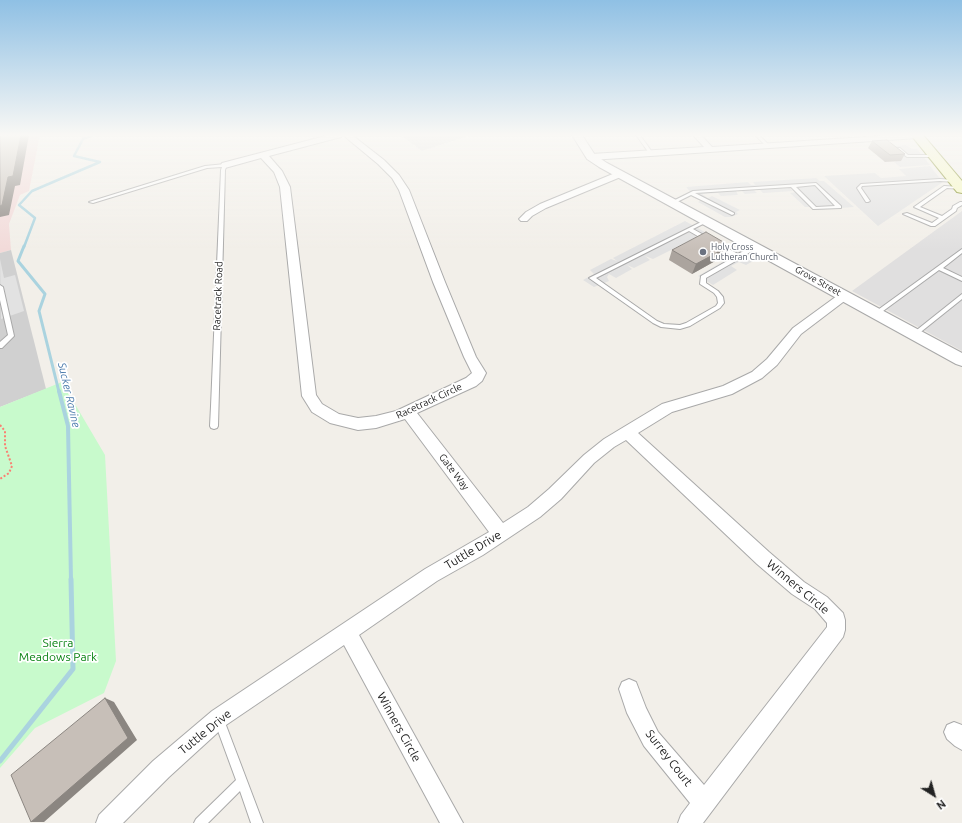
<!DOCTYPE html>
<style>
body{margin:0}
#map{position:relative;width:962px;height:823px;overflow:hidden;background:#f2efe9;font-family:Ubuntu,sans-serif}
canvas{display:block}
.north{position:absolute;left:914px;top:775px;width:40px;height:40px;-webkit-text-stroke:3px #fff;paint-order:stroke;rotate:143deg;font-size:11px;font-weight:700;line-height:16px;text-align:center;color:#222}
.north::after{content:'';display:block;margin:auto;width:14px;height:18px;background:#222;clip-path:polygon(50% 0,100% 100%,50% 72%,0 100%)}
</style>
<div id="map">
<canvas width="962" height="823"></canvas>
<div class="north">N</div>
</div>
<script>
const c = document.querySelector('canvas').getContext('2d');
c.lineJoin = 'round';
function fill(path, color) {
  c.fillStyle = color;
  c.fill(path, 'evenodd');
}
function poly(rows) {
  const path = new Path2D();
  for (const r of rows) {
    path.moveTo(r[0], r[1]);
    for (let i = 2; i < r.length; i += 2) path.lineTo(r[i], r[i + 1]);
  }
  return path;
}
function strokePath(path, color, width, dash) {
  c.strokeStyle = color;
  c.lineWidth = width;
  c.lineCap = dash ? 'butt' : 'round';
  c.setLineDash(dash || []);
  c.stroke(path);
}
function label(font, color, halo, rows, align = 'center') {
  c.font = font + ' Ubuntu,sans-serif';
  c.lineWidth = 3.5;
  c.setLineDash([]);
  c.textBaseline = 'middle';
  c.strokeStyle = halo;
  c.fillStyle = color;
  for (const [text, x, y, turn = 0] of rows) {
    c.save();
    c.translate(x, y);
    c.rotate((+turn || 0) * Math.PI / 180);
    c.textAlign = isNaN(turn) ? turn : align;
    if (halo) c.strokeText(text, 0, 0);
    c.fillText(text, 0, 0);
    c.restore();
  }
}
fill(poly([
 [400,135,471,135,422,151],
 [962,211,962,351,852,291]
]), '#e0dfdf');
fill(poly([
 [0,135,40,135,29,191,20,195,9,224,11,250,0,253]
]), '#f2dad9');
fill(poly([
 [11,250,46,389,0,407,0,253]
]), '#d0d0d0');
fill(poly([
 [62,382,105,455,116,661,104,693,35,728,0,768,0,407]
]), '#c8facc');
fill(poly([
 [906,145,912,149,917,149,930,165,900,167,894,162,902,159,883,146],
 [930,166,943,182,878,226,824,176,875,173,881,178,906,176,899,169],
 [816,178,820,181,824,181,854,207,813,210,810,207,805,207,790,193,796,192,792,187,790,188,793,191,763,193,760,190,754,190,757,193,745,194,742,191,736,191,738,195,721,196,718,193,702,194,708,198,712,196,740,210,736,212,738,214,731,217,725,217,698,202,701,200,695,197,686,187,748,182,751,185,755,185,753,182],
 [685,221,755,260,746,265,739,262,731,266,737,270,713,285,698,276,724,261,717,256,724,253,732,256,693,233,697,237,653,259,645,256,650,260,634,268,627,265,632,269,616,278,609,274,607,277,609,281,594,287,583,280,594,274,590,270,611,259,617,261,613,258],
 [0,259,4,278,15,275,24,311,1,319]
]), '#e2e2e2');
strokePath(poly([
 [24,247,35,218,19,205,32,191,100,162,74,156,83,139,93,135]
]), '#aad3df', 2.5);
strokePath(poly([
 [24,246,18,261,45,294,39,311,59,392]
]), '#aad3df', 3);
strokePath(poly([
 [59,391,68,426,71,580]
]), '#aad3df', 4);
strokePath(poly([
 [0,761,73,669,71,579]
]), '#aad3df', 5);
const service = poly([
 [636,135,640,135,652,152,651,153,649,153,636,135],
 [755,135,759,135,768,144,768,146,766,146,755,135],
 [898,148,900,148,908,155,935,155,937,156,935,157,907,157,898,150,898,148],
 [225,164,227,165,225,170,218,426,217,428,214,429,211,428,210,426,211,406,221,170,222,167,207,168,93,203,89,202,205,166,225,164],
 [940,179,955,180,957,181,955,182,940,181,862,186,861,188,870,201,868,202,866,202,857,188,861,184,940,179],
 [816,183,841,206,841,208,813,209,791,187,695,193,734,213,734,214,732,215,691,195,675,203,671,202,693,191,816,183],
 [815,185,835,206,816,207,796,187,815,185],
 [944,186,961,187,962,189,947,188,920,207,942,216,952,209,953,206,960,202,962,202,962,205,957,208,956,211,935,226,931,226,903,214,907,213,932,223,939,218,914,207,944,186],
 [707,219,709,219,709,221,693,229,738,254,753,246,755,245,758,247,741,258,706,278,706,283,718,291,723,297,724,303,720,308,690,326,680,329,661,327,653,323,589,278,707,219],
 [689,231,734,257,701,276,700,284,714,293,717,297,718,303,716,306,686,323,680,325,664,324,657,321,596,278,689,231],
 [962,249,962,253,943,268,962,277,962,281,939,270,879,314,875,314,875,312,962,249],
 [0,285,3,287,14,336,2,348,0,348,0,342,8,335,0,300,0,285],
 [962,294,962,299,917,335,913,335,912,334,913,333,962,294],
 [219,715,223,716,224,720,263,823,251,823,240,791,208,823,194,823,196,819,236,780,214,720,215,716,219,715]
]);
const minor = poly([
 [329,135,342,135,341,137,269,156,282,171,290,187,316,395,322,404,339,414,358,418,376,416,396,411,466,378,472,373,464,357,433,282,399,190,392,178,378,164,343,135,352,135,384,160,399,175,409,190,445,282,476,357,486,373,482,381,476,386,417,413,503,523,528,507,549,489,584,455,604,439,662,404,723,386,752,372,767,359,793,328,841,293,849,293,851,296,801,334,777,365,762,378,732,394,672,412,638,433,769,552,804,582,827,597,843,613,845,620,845,630,843,637,703,823,678,823,681,815,690,803,644,746,627,713,619,689,622,682,629,679,636,682,646,708,658,732,704,785,827,627,827,623,815,609,792,594,757,564,626,440,614,447,594,463,561,499,540,517,483,555,437,581,359,635,463,823,440,823,344,645,226,725,169,777,123,823,96,823,99,815,153,761,212,711,425,569,489,532,405,419,376,428,358,430,330,423,312,412,302,396,280,187,274,172,261,158,225,168,221,165,222,163,329,135],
 [693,135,701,135,712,147,896,135,922,136,918,138,591,160,587,157,591,154,704,147,693,135],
 [620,171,624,174,623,176,546,208,532,216,527,221,521,221,519,219,526,212,540,204,620,171],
 [954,722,962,725,962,750,955,746,947,739,944,732,947,725,954,722]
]);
const tertiary = poly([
 [572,135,582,135,595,155,607,163,962,353,962,366,956,364,599,167,587,159,572,135]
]);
const secondary = poly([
 [911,135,923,135,962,181,962,193,957,192,911,135]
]);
strokePath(service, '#a9a9a9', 2);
strokePath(minor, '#a9a9a9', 2);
strokePath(tertiary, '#a9a9a9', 2);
strokePath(secondary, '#707d05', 2);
strokePath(poly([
 [0,425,5,431,5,446,12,466,9,473,0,479]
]), '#fa8072', 2, [2, 2]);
fill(service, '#fff');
fill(minor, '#fff');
fill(tertiary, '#fff');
fill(secondary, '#f7fabf');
fill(poly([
 [872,141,905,154,901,161,885,162,868,148],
 [725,243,717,260,692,274,669,260,672,250]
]), '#aba49e');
fill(poly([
 [21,135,29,135,20,185,15,186,9,215,0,217,0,206,8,177],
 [725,243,717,260,692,274,696,264,717,247],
 [105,698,114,702,137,740,44,822,31,822]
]), '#8b8681');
const building = poly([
 [0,135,21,135,13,176,8,177,2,205,0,206,0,135],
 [887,140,905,154,890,155,872,141,887,140],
 [706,232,725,243,717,247,722,250,696,264,672,250,706,232],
 [105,698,128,738,31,822,11,775,105,698]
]);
fill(building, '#c7bfb8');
strokePath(building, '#8b8681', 1);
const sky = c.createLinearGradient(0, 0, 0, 250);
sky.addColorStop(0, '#8fc0e4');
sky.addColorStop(0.54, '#f9f8f5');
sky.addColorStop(1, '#f9f8f500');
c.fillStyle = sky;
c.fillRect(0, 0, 962, 250);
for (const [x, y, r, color] of [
 [703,252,4,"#6b7280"]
]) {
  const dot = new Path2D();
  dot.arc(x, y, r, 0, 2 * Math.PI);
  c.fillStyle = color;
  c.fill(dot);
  strokePath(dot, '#fff', 1.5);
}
label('9px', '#5b616d', '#fff', [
 ["Holy Cross",711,247],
 ["Lutheran Church",711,257]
], 'left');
label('9px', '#222', '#fff', [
 ["Grove Street",818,281,29]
]);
label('10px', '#222', '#fff', [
 ["Racetrack Road",218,296,-88],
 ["Racetrack Circle",429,401,-25],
 ["Gate Way",454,472,53]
]);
label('italic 11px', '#4a7aab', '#fff', [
 ["Sucker Ravine",69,395,77]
]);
label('12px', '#222', '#fff', [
 ["Tuttle Drive",473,550,-31],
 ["Winners Circle",798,587,40],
 ["Winners Circle",399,727,61],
 ["Tuttle Drive",205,732,-39],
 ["Surrey Court",669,758,52]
]);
label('12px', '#0c8416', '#fff', [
 ["Sierra",58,643],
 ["Meadows Park",58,657]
]);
</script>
